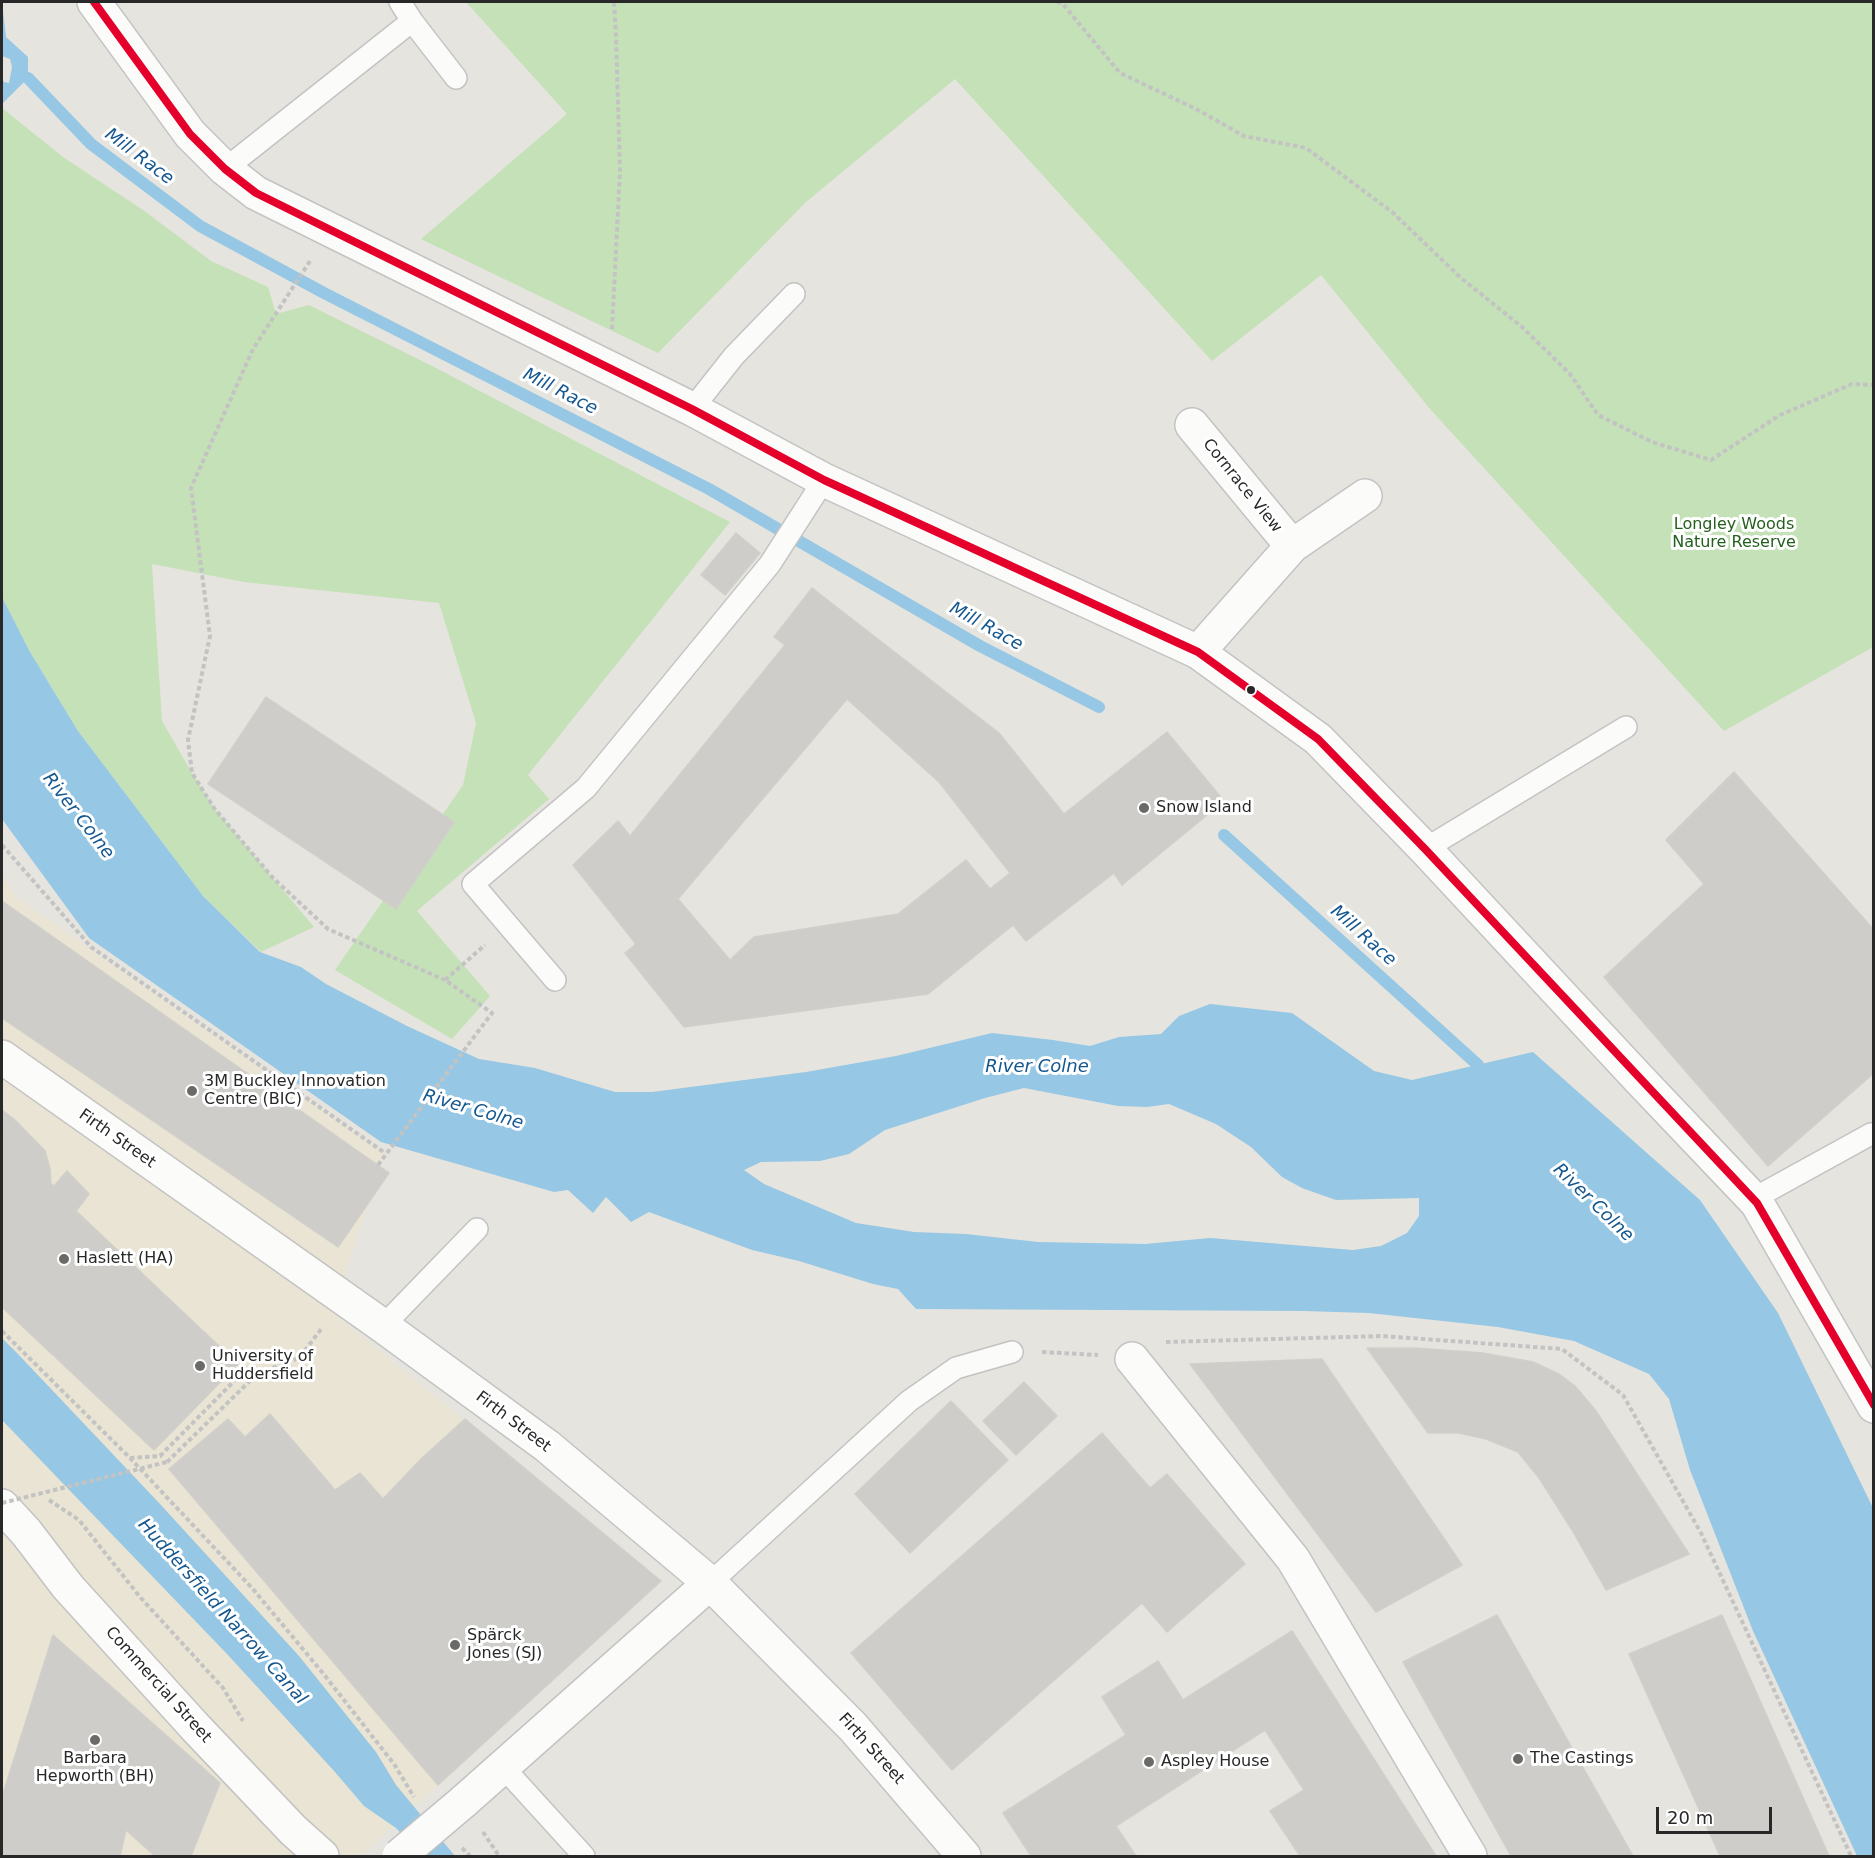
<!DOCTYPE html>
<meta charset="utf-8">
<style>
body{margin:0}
#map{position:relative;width:1875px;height:1858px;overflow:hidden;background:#e6e4de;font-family:"DejaVu Sans",sans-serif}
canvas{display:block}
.frame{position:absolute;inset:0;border:3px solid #282828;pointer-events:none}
.scale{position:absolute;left:1656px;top:1807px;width:116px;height:27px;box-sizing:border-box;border:3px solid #282828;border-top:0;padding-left:8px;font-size:18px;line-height:21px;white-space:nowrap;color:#282828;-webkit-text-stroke:4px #fff;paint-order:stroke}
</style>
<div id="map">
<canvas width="1875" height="1858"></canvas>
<div class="frame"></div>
<div class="scale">20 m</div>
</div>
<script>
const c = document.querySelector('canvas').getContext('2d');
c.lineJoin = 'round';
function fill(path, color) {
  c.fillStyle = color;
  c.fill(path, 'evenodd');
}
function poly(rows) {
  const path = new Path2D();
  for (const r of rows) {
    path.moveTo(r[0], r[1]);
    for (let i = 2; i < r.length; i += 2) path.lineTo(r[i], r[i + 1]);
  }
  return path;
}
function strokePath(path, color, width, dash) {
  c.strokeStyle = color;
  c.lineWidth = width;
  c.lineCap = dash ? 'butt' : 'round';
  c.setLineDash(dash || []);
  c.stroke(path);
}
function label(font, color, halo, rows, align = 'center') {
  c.font = font + ' "DejaVu Sans",sans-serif';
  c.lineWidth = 6;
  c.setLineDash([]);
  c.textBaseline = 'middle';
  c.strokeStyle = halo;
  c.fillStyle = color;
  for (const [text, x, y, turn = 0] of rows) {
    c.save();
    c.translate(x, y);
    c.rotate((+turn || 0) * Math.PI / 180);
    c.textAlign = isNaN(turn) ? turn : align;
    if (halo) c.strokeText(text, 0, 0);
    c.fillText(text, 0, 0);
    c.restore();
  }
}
fill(poly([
 [2,875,17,898,385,1153,333,1313,661,1581,361,1856,2,1856]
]), '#e9e4d3');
fill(poly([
 [466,2,1873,2,1873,647,1724,731,1430,409,1321,275,1212,361,955,79,806,202,658,353,421,239,567,114],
 [2,108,63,157,143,210,211,261,268,287,276,314,309,305,436,368,730,522,528,775,549,799,417,911,490,996,452,1039,335,970,463,785,476,723,439,603,244,582,152,564,162,721,192,773,214,808,314,927,261,952,203,896,78,731,30,652,2,597]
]), '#c4e1b8');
fill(poly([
 [2,2,6,37,28,57,28,78,2,104,2,79,4,82,9,83,12,67,10,59,2,56],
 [2,597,30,652,78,731,203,896,260,952,301,967,326,984,407,1026,479,1059,535,1068,615,1092,652,1092,806,1072,896,1056,992,1033,1053,1040,1090,1046,1119,1037,1161,1034,1179,1016,1210,1004,1292,1013,1374,1071,1412,1080,1533,1052,1700,1200,1778,1313,1873,1508,1873,1856,1857,1856,1753,1631,1690,1470,1669,1399,1649,1374,1574,1341,1498,1327,1369,1313,1303,1311,916,1309,898,1289,873,1284,799,1261,752,1250,649,1212,631,1222,606,1197,593,1213,568,1190,554,1192,381,1142,89,938,2,819],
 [1024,1088,1118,1106,1147,1107,1169,1104,1216,1124,1251,1147,1282,1177,1302,1188,1336,1200,1419,1198,1419,1216,1407,1233,1381,1246,1353,1250,1210,1238,1145,1244,1038,1242,966,1234,914,1232,856,1223,764,1184,744,1170,761,1162,820,1161,849,1154,885,1130,985,1098],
 [2,1338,17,1353,160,1504,299,1656,376,1752,396,1785,455,1856,422,1856,396,1828,364,1806,335,1772,228,1655,2,1420]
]), '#96c7e4');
strokePath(poly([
 [28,78,91,144,200,226,324,293,709,489,980,646,1099,707],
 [1224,835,1478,1065]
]), '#96c7e4', 12);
const building = poly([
 [736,533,760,553,725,595,701,575,736,533],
 [812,588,999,733,1064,814,1167,732,1224,801,1122,885,1114,873,1026,941,1013,925,928,994,684,1027,625,953,636,944,573,865,618,821,630,836,785,645,774,637,812,588],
 [847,699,939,782,1010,873,990,889,966,860,898,914,754,937,730,960,678,899,847,699],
 [266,697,454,822,396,909,208,784,266,697],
 [1734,772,1874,930,1874,1073,1768,1166,1604,977,1704,884,1666,840,1734,772],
 [2,901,389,1173,338,1247,2,1018,2,901],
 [2,1110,15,1120,2,1135,2,1110],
 [15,1120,45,1151,50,1169,51,1184,54,1186,67,1171,89,1194,76,1211,238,1364,154,1450,2,1307,2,1135,15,1120],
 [1367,1348,1415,1348,1483,1353,1533,1362,1559,1374,1575,1386,1596,1411,1689,1554,1606,1590,1572,1530,1539,1478,1518,1452,1486,1439,1459,1433,1428,1433,1367,1348],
 [1322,1359,1462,1565,1376,1612,1190,1364,1322,1359],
 [1024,1382,1057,1416,1016,1455,983,1421,1024,1382],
 [951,1401,1008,1460,910,1553,855,1494,951,1401],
 [270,1414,335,1490,360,1473,383,1499,422,1458,465,1419,661,1581,438,1785,169,1469,228,1419,245,1437,270,1414],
 [1102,1433,1150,1488,1167,1474,1245,1564,1167,1632,1142,1603,952,1770,851,1653,1102,1433],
 [1497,1615,1633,1856,1511,1856,1403,1662,1497,1615],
 [1722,1615,1829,1856,1720,1856,1629,1654,1722,1615],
 [1292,1631,1436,1856,1350,1856,1349,1855,1346,1856,1300,1856,1270,1811,1304,1790,1265,1730,1116,1826,1136,1856,1031,1856,1003,1813,1126,1735,1102,1697,1158,1661,1183,1700,1292,1631],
 [53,1635,220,1783,191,1856,155,1856,126,1830,120,1856,2,1856,2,1797,53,1635]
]);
fill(building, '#cfcdc9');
strokePath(building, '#d1cfca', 1.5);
const lane = poly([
 [400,2,412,21,456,78],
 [225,169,412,21],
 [692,409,734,356,794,294],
 [1425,849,1626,727],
 [555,980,473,884,586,788,770,564,824,480],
 [1753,1199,1871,1134,1874,1134],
 [383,1326,477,1229],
 [710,1583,909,1401,956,1368,1012,1352],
 [503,1767,584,1856]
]);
const street = poly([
 [1192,425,1292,546],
 [1198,652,1292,546,1365,496],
 [1132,1359,1293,1559,1470,1856],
 [2,1506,26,1532,68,1587,196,1728,293,1830,322,1856],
 [463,1802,710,1583]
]);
const secondary = poly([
 [94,2,190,134,225,169,256,193,692,409,824,480,1198,652,1318,739,1425,849,1640,1080,1757,1203,1874,1406],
 [2,1057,383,1326,547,1446,710,1583,853,1727,964,1856]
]);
strokePath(lane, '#c4c3c3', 24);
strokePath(street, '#c4c3c3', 36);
strokePath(secondary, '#c4c3c3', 36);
strokePath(poly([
 [1057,2,1062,3,1120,73,1196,109,1244,136,1306,148,1392,212,1461,278,1522,327,1570,374,1598,415,1652,442,1711,460,1780,415,1852,384,1874,385],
 [310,261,253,349,191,488,210,636,188,740,192,773,214,808,273,878,328,929,445,980],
 [612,329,620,171,616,36,614,2],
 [2,845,91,947,385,1153],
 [378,1165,492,1013,445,980,485,945],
 [2,1331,130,1458,252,1588,322,1672,394,1764,414,1797],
 [1166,1342,1382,1336,1562,1349,1623,1395,1701,1533,1851,1856],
 [1042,1352,1098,1355],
 [130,1458,160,1456,249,1366,257,1374],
 [167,1462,257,1374,299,1358,322,1328],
 [49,1500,79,1520,140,1597,223,1688,243,1721],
 [483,1832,499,1856],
 [462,1848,470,1856]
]), '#c4c3c3', 4, [4.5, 3]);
strokePath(lane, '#fbfbfa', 21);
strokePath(street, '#fbfbfa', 33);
strokePath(secondary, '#fbfbfa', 33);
const streetBridge = poly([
 [399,1856,463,1802]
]);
strokePath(streetBridge, '#c4c3c3', 36, []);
strokePath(poly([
 [2,1503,167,1462]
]), '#c4c3c3', 4, [4.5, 3]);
strokePath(streetBridge, '#fbfbfa', 33);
strokePath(poly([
 [94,2,190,134,225,169,256,193,692,409,824,480,1198,652,1318,739,1425,849,1757,1203,1874,1405]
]), '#e4002b', 8);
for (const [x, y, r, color] of [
 [1251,690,5,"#282828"],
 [1144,808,6,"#6a6a68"],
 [192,1091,6,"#6a6a68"],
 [64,1259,6,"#6a6a68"],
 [200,1366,6,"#6a6a68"],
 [455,1645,6,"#6a6a68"],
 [95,1740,6,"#6a6a68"],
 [1518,1759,6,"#6a6a68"],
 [1149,1762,6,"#6a6a68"]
]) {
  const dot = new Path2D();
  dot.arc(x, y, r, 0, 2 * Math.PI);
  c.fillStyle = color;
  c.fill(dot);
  strokePath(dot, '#fff', 2);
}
label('16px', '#282828', '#fff', [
 ["Cornrace View",1242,486,51],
 ["Firth Street",117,1139,35],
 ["Firth Street",513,1422,37],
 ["Commercial Street",158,1685,48],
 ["Firth Street",871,1749,48]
]);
label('16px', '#24601d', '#fff', [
 ["Longley Woods",1734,525],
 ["Nature Reserve",1734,543]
]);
label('16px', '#282828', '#fff', [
 ["Snow Island",1156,808],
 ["3M Buckley Innovation",204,1082],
 ["Centre (BIC)",204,1100],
 ["Haslett (HA)",76,1259],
 ["University of",212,1357],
 ["Huddersfield",212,1375],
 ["Spärck",467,1636],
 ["Jones (SJ)",467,1654],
 ["Barbara",95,1759,"center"],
 ["Hepworth (BH)",95,1777,"center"],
 ["The Castings",1530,1759],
 ["Aspley House",1161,1762]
], 'left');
label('italic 18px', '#15578f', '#fff', [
 ["Mill Race",139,157,37],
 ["Mill Race",560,392,27],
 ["Mill Race",986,627,29],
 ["River Colne",78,816,52],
 ["Mill Race",1363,936,42],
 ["River Colne",1037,1067],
 ["River Colne",473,1110,16],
 ["River Colne",1593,1203,44],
 ["Huddersfield Narrow Canal",222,1612,48]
]);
</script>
